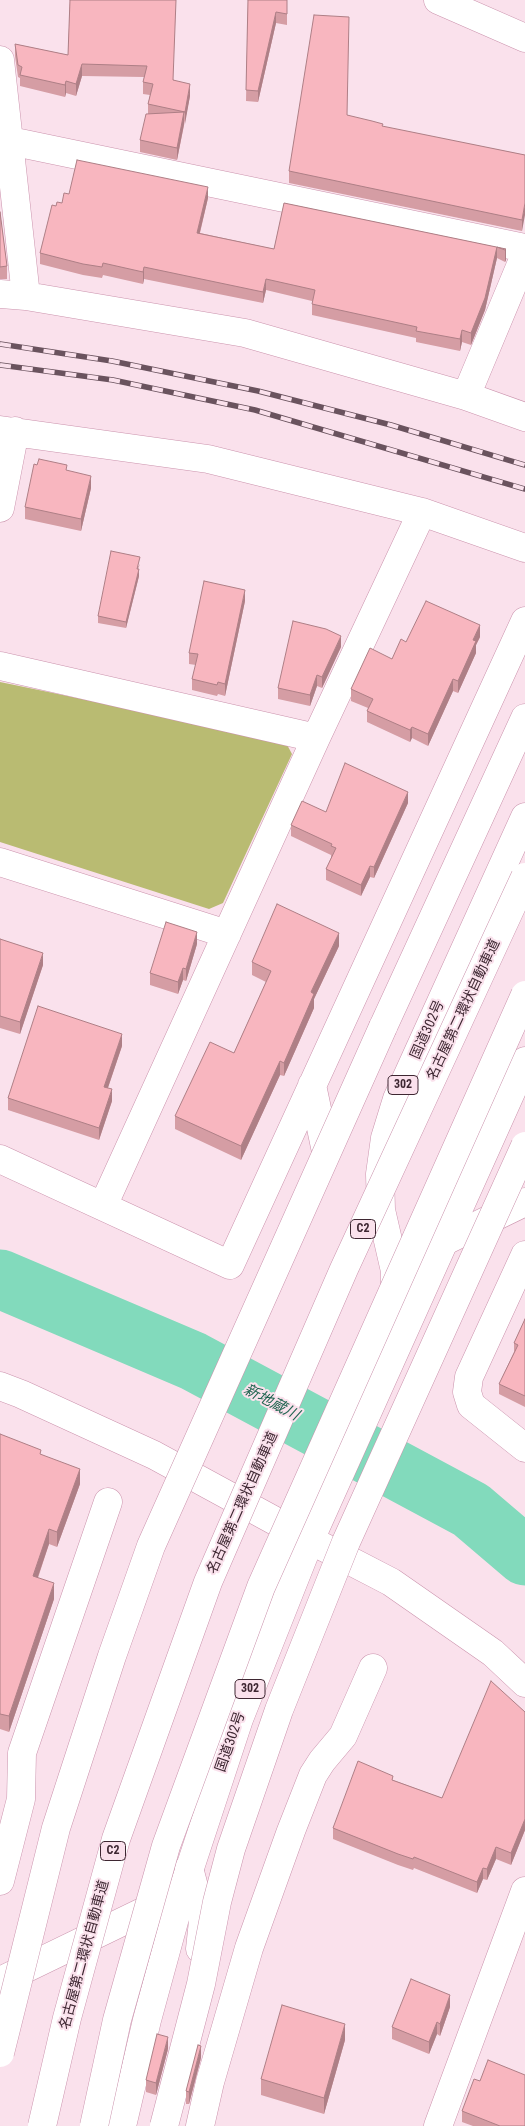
<!DOCTYPE html>
<meta charset="utf-8">
<style>
body{margin:0}
canvas{display:block;background:#fae1ec}
</style>
<canvas width="525" height="2126"></canvas>
<script>
const c = document.querySelector('canvas').getContext('2d');
c.lineJoin = 'round';
function fill(path, color) {
  c.fillStyle = color;
  c.fill(path, 'evenodd');
}
function poly(rows) {
  const path = new Path2D();
  for (const r of rows) {
    path.moveTo(r[0], r[1]);
    for (let i = 2; i < r.length; i += 2) path.lineTo(r[i], r[i + 1]);
  }
  return path;
}
function strokePath(path, color, width, dash) {
  c.strokeStyle = color;
  c.lineWidth = width;
  c.lineCap = dash ? 'butt' : 'round';
  c.setLineDash(dash || []);
  c.stroke(path);
}
function label(font, color, halo, rows, align = 'center') {
  c.font = font + ' "Roboto Condensed","Noto Sans JP",sans-serif';
  c.lineWidth = 4;
  c.setLineDash([]);
  c.textBaseline = 'middle';
  c.strokeStyle = halo;
  c.fillStyle = color;
  for (const [text, x, y, turn = 0] of rows) {
    c.save();
    c.translate(x, y);
    c.rotate((+turn || 0) * Math.PI / 180);
    c.textAlign = isNaN(turn) ? turn : align;
    if (halo) c.strokeText(text, 0, 0);
    c.fillText(text, 0, 0);
    c.restore();
  }
}
fill(poly([
 [0,682,285,741,292,754,223,903,209,909,0,842]
]), '#b9bb72');
strokePath(poly([
 [0,1279,193,1361,471,1510,525,1556]
]), '#82dabc', 59);
const minor = poly([
 [438,0,525,38],
 [0,60,26,296],
 [10,141,525,248],
 [0,294,26,296,245,333,466,396,525,417],
 [466,396,525,255],
 [0,430,208,459,422,512,525,548],
 [0,508,15,431],
 [0,666,316,738],
 [0,862,227,934],
 [312,1085,325,1147],
 [0,1159,230,1265,525,621],
 [103,1206,316,738,422,512],
 [443,1242,525,1202],
 [525,1255,469,1377,467,1392,471,1405,525,1448],
 [0,1386,21,1394,154,1455,310,1540,391,1582,493,1653,525,1683],
 [189,1868,203,1921,200,1949],
 [0,1881,21,1799,22,1753,108,1502],
 [0,1981,165,1901],
 [200,2126,210,2082,249,1948,291,1831,313,1775,322,1761,343,1736,373,1668],
 [438,2126,525,1891]
]);
const highway = poly([
 [383,1027,525,718],
 [395,1298,395,1271,381,1210,380,1174,385,1138,397,1099,525,817],
 [122,2126,147,2020,182,1892,239,1719,310,1540,525,1061]
]);
strokePath(minor, '#cb93ad', 29);
strokePath(highway, '#cb93ad', 29);
strokePath(minor, '#fff', 28);
strokePath(highway, '#fff', 28);
const rail = poly([
 [0,344,112,361,258,391,391,425,525,465],
 [0,365,113,380,255,410,525,489]
]);
strokePath(rail, '#6a535e', 5.5);
strokePath(rail, '#fae1ec', 4, [11]);
const highwayBridge = poly([
 [0,2053,56,1828,112,1656,151,1546,383,1027],
 [42,2126,67,2018,116,1839,208,1582,344,1269,525,877],
 [94,2126,117,2020,166,1846,261,1587,525,995],
 [164,2126,201,1984,217,1902,231,1849,279,1710,346,1542,525,1146]
]);
strokePath(highwayBridge, '#cb93ad', 29, []);
strokePath(highwayBridge, '#fff', 28);
fill(poly([
 [70,0,174,80,190,96,177,160,140,152,140,140,148,114,148,104,150,95,143,94,143,82,144,77,82,76,76,96,66,93,65,97,20,86,20,78,18,77,15,56,15,44,68,55],
 [248,0,287,0,287,25,276,23,258,102,246,101],
 [347,115,383,127,525,155,522,231,289,183,289,171],
 [69,194,208,198,200,233,274,249,284,203,506,249,506,260,505,262,497,258,485,310,471,345,462,342,460,351,416,342,416,338,312,315,312,301,266,290,263,303,144,279,143,284,103,275,102,278,83,275,40,264,40,253,56,206,62,203],
 [0,212,7,266,7,279,0,279],
 [67,471,91,488,81,531,25,519,25,507],
 [140,564,138,569,139,576,126,628,98,623,98,616],
 [245,601,225,696,218,694,217,696,192,690,192,679,196,665,189,664,189,653],
 [480,637,476,645,476,653,458,693,453,691,428,746,412,738,410,742,367,722,367,711,368,708,351,701,351,689,392,659,406,642],
 [341,647,322,688,317,686,310,706,278,699,278,688],
 [408,803,374,878,370,877,361,896,326,880,326,869,331,858,331,855,291,836,291,825,326,812],
 [0,939,43,965,20,1034,0,1028],
 [197,944,186,981,183,980,178,994,150,985,150,973],
 [339,946,314,999,314,1008,284,1076,280,1075,241,1160,175,1129,175,1116,234,1053,266,982,252,975,252,962],
 [122,1046,108,1088,112,1101,99,1140,8,1110,8,1098],
 [525,1319,525,1407,499,1394,499,1384,514,1352,514,1343],
 [0,1434,41,1455,80,1484,57,1547,49,1544,38,1578,54,1599,9,1732,0,1729],
 [525,1712,525,1830,511,1865,496,1859,487,1880,483,1879,477,1893,414,1868,413,1870,398,1865,333,1839,333,1828,393,1780,442,1798],
 [450,2007,440,2036,437,2034,429,2054,392,2039,392,2027],
 [345,2040,324,2114,261,2095,261,2079],
 [168,2049,156,2095,146,2092,146,2080],
 [201,2058,189,2104,186,2104,186,2091],
 [480,2081,525,2126,473,2126,462,2122,462,2111]
]), '#d59da4');
fill(poly([
 [276,12,276,23,258,102,258,91],
 [82,64,82,76,76,96,76,84],
 [66,81,66,93,65,97,65,85],
 [190,84,190,96,185,124,185,112],
 [184,112,184,124,177,160,177,148],
 [208,187,208,198,197,244,197,233],
 [525,203,525,215,522,231,522,220],
 [497,247,497,258,485,310,471,345,471,333],
 [506,249,506,260,505,262,505,250],
 [144,267,144,279,143,284,143,272],
 [266,279,266,290,263,303,263,292],
 [462,330,462,342,460,351,460,339],
 [91,476,91,488,81,531,81,519],
 [139,569,139,576,126,628,126,622],
 [245,590,245,601,225,696,225,684],
 [480,625,480,637,476,645,476,653,458,693,458,681,473,640],
 [341,636,341,647,322,688,322,677],
 [317,675,317,686,310,706,310,695],
 [453,679,453,691,428,746,428,734],
 [412,727,412,738,410,742,410,730],
 [408,792,408,803,374,878,374,867],
 [370,866,370,877,361,896,361,885],
 [197,932,197,944,186,981,186,969],
 [339,933,339,946,314,999,314,1008,284,1076,284,1063,311,992],
 [43,953,43,965,20,1034,20,1022],
 [183,968,183,980,178,994,178,982],
 [122,1034,122,1046,104,1099,104,1087],
 [280,1061,280,1075,241,1160,241,1146],
 [112,1089,112,1101,99,1140,99,1128],
 [80,1469,80,1484,57,1547,57,1532],
 [49,1529,49,1544,33,1591,33,1576],
 [54,1583,54,1599,9,1732,9,1716],
 [525,1819,525,1830,511,1865,511,1853],
 [496,1847,496,1859,487,1880,487,1869],
 [483,1868,483,1879,477,1893,477,1882],
 [450,1995,450,2007,440,2036,440,2024],
 [437,2022,437,2034,429,2054,429,2042],
 [345,2024,345,2040,324,2114,324,2098],
 [168,2037,168,2049,156,2095,156,2083],
 [201,2046,201,2058,189,2104,189,2092]
]), '#ae7f86');
const building = poly([
 [70,0,176,0,173,80,190,84,185,112,148,104,153,84,143,82,147,66,82,64,76,84,66,81,65,85,20,75,22,67,18,65,15,44,68,55,70,0],
 [248,0,287,0,287,14,276,12,258,91,246,90,248,0],
 [314,15,349,17,347,115,372,121,383,124,382,126,525,155,525,203,522,220,289,171,314,15],
 [184,112,177,148,140,140,146,114,184,112],
 [77,160,208,187,197,233,274,249,284,203,506,249,505,250,497,247,485,298,471,333,462,330,460,339,416,331,417,327,312,304,315,290,266,279,263,292,144,267,143,272,103,263,102,267,83,264,40,253,52,205,56,206,57,202,62,203,64,193,69,194,77,160],
 [0,212,7,266,0,267,0,212],
 [39,459,67,465,66,470,91,476,81,519,25,507,34,464,37,465,39,459],
 [111,551,140,557,137,569,139,569,126,622,98,616,111,551],
 [204,581,245,590,225,684,218,682,217,685,192,679,198,654,189,653,204,581],
 [426,601,480,625,473,640,476,641,458,681,453,679,428,734,412,727,410,730,367,711,373,699,351,689,370,648,392,659,401,639,406,642,426,601],
 [293,621,326,629,341,636,322,677,317,675,310,695,278,688,293,621],
 [345,763,408,792,374,867,370,866,361,885,326,869,336,848,331,846,332,844,291,825,302,801,326,812,345,763],
 [277,904,339,933,311,992,314,994,284,1063,280,1061,241,1146,175,1116,210,1042,234,1053,271,971,252,962,277,904],
 [166,922,197,932,186,969,183,968,178,982,150,973,166,922],
 [0,939,43,953,20,1022,0,1016,0,939],
 [38,1006,122,1034,104,1087,112,1089,99,1128,8,1098,38,1006],
 [525,1319,525,1396,499,1384,518,1345,514,1343,525,1319],
 [0,1434,41,1450,40,1454,80,1469,57,1532,49,1529,33,1576,54,1583,9,1716,0,1714,0,1434],
 [491,1681,525,1712,525,1819,511,1853,496,1847,487,1869,483,1868,477,1882,414,1857,413,1859,398,1854,333,1828,358,1761,393,1776,392,1780,442,1798,491,1681],
 [411,1979,450,1995,440,2024,437,2022,429,2042,392,2027,411,1979],
 [282,2005,345,2024,324,2098,261,2079,282,2005],
 [157,2034,168,2037,156,2083,146,2080,157,2034],
 [198,2045,201,2046,189,2092,186,2091,198,2045],
 [488,2060,525,2075,525,2126,500,2126,462,2111,474,2079,480,2081,488,2060]
]);
fill(building, '#f8b6bf');
strokePath(building, '#ae7f86', 1);
for (const [x, y, w] of [
 [403,1085,30],
 [363,1229,25],
 [250,1689,30],
 [113,1851,25]
]) {
  const box = new Path2D();
  box.roundRect(x - w / 2, y - 9.5, w, 19, 4);
  c.fillStyle = '#fae1ec';
  c.fill(box);
  strokePath(box, '#3e2732', 1);
}
label('bold 12px', '#3e2732', null, [
 ["302",403,1085],
 ["C2",363,1229],
 ["302",250,1689],
 ["C2",113,1851]
]);
label('14px', '#3e2732', '#fae1ec', [
 ["名古屋第二環状自動車道",464,1010,-65],
 ["国道302号",428,1030,-66],
 ["名古屋第二環状自動車道",243,1503,-66],
 ["国道302号",231,1742,-71],
 ["名古屋第二環状自動車道",85,1955,-75]
]);
label('italic 15px', '#206450', '#fae1ec', [
 ["新地蔵川",271,1403,28]
]);
</script>
